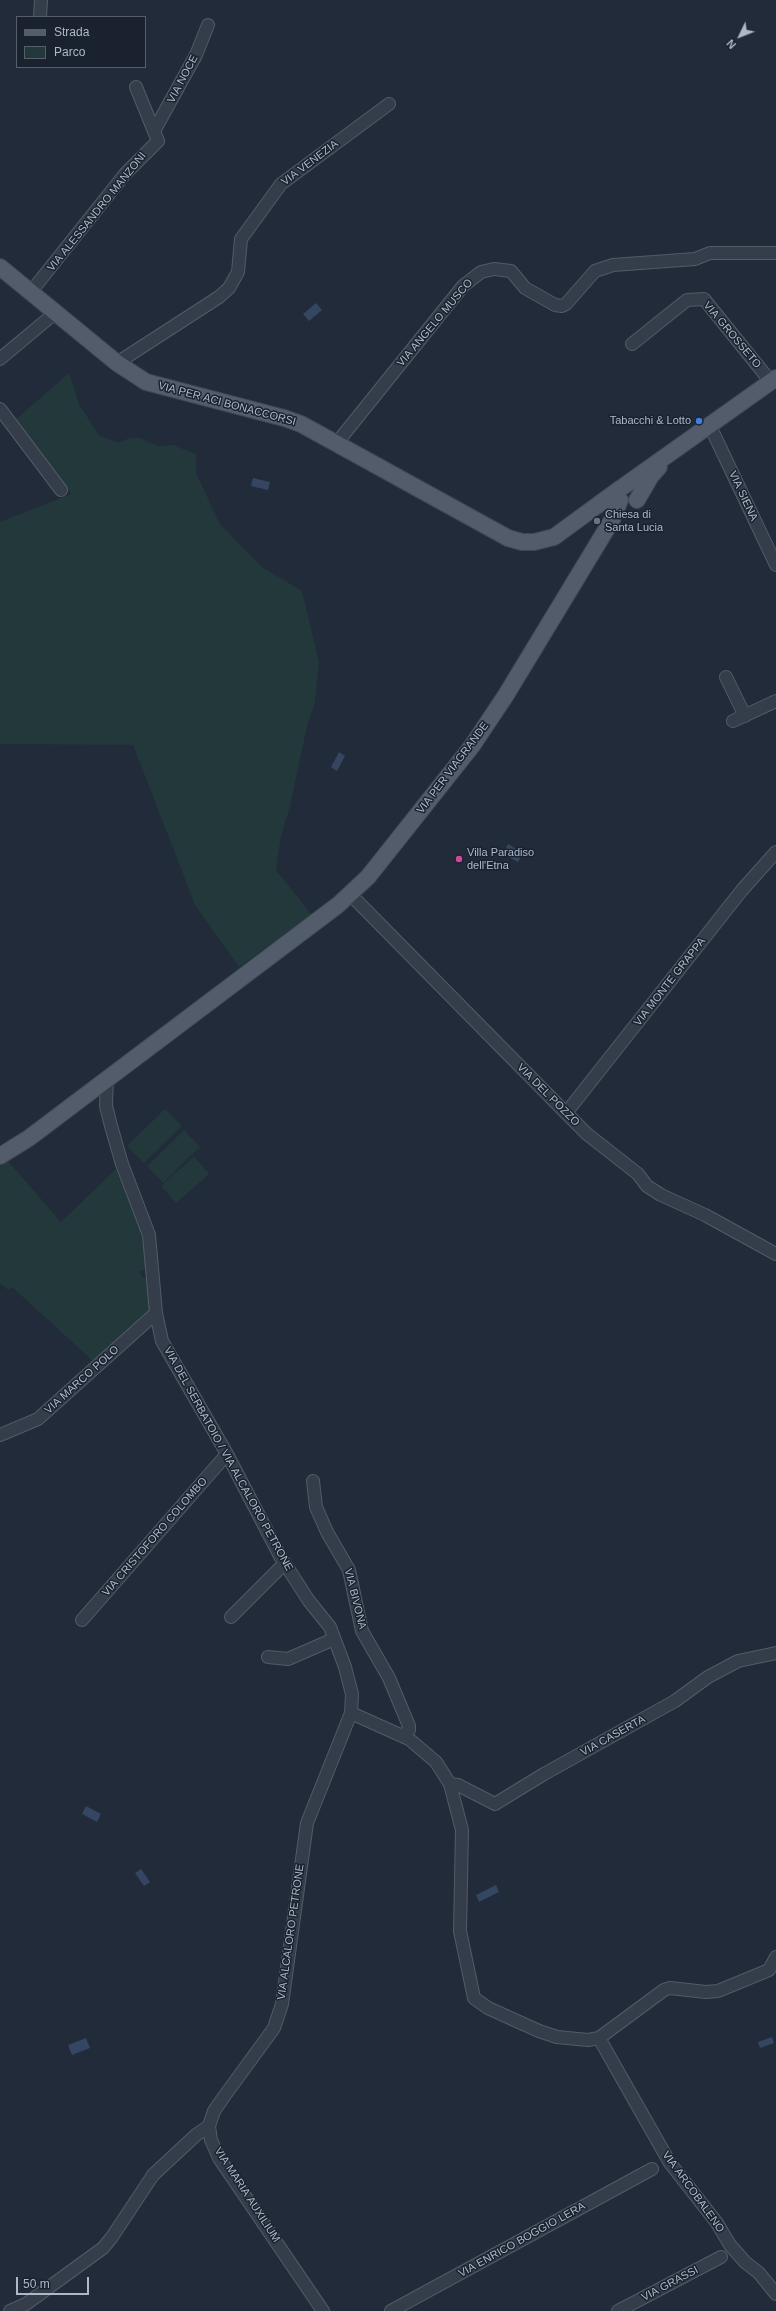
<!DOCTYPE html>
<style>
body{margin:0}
#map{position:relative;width:776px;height:2311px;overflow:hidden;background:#212b3a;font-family:Helvetica,sans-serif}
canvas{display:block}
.legend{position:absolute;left:16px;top:16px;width:130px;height:52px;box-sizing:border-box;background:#1a222f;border:1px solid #565e6c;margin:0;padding:5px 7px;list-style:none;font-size:12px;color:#afb8c7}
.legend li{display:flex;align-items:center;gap:8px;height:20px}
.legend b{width:20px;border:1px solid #565e6c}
.north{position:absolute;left:720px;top:16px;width:40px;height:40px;-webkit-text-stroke:3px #1a222f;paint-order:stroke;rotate:227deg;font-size:11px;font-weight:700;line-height:16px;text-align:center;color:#afb8c7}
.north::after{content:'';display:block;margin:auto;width:14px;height:18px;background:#afb8c7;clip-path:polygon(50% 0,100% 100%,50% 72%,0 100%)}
.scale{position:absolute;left:16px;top:2277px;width:73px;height:18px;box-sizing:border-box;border:2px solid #afb8c7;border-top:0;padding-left:5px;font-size:12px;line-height:14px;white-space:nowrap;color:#afb8c7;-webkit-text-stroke:3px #1a222f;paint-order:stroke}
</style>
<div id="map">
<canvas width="776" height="2311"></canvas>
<ul class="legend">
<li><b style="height:5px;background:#525c6b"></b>Strada</li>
<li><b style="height:11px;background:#23383b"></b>Parco</li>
</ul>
<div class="north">N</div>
<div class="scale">50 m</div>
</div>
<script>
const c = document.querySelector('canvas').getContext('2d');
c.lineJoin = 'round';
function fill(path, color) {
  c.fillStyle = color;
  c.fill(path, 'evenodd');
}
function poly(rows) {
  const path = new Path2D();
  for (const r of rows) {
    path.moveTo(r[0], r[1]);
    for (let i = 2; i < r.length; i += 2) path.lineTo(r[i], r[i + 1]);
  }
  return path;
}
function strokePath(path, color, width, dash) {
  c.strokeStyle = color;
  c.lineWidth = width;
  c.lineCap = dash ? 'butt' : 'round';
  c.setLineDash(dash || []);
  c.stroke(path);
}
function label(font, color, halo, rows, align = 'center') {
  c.font = font + ' Helvetica,sans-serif';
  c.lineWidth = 3;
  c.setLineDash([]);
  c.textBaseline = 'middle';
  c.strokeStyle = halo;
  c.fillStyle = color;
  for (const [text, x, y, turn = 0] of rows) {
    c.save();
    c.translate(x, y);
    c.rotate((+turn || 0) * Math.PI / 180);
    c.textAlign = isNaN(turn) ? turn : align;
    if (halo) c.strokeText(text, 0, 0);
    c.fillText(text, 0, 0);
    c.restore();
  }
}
fill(poly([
 [69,373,79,404,99,435,118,443,129,438,140,438,158,446,173,445,196,454,196,473,220,524,262,567,302,591,319,662,315,702,307,726,290,807,281,836,276,870,312,915,239,967,195,905,133,745,0,744,0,522,71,494,14,421],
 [165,1109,182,1126,144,1163,127,1146],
 [184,1130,200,1147,163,1183,147,1166],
 [194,1156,209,1174,176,1203,161,1186],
 [7,1160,61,1222,119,1166,146,1236,146,1269,140,1272,142,1277,147,1278,152,1310,96,1360,92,1360,12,1287,8,1290,0,1283,0,1165]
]), '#23383b');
fill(poly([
 [316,303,322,310,309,321,303,314],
 [253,478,270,482,268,490,251,486],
 [339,752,345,756,337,771,331,767],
 [508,844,523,853,518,862,503,854],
 [86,1806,101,1814,97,1822,82,1814],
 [141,1869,150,1882,144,1886,135,1873],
 [496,1885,499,1892,479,1902,476,1895],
 [772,2037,774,2043,760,2048,758,2042],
 [86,2038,90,2048,72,2055,68,2045]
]), '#344662');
const minor = poly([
 [40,17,41,0],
 [154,131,196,55,208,25],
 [30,293,125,174,158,141,136,87],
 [632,344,687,300,704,299,771,382],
 [0,359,55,313],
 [117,363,219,297,229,288,238,272,241,239,281,184,389,104],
 [0,409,61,490],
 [710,426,776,565],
 [336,444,463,286,481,272,494,269,511,271,525,288,555,305,562,306,566,304,595,271,613,265,695,259,710,253,776,253],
 [726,677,745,716],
 [733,721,776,701],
 [351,895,566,1113,587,1134,638,1174,647,1186,661,1195,705,1215,776,1254],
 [566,1113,742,890,776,852],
 [0,1435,38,1419,156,1313],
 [313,1481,316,1507,327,1532,349,1570,362,1631,389,1678,409,1726,409,1730,402,1736],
 [231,1617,285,1563],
 [82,1620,227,1454],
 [268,1657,288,1659,334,1639],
 [351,1713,409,1739,436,1762,450,1784,462,1830,460,1931,474,1998,488,2008,539,2031,557,2037,588,2040,599,2038,664,1990,670,1988,706,1992,718,1991,769,1970,776,1957],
 [450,1784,458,1785,495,1804,544,1774,675,1701,708,1677,738,1661,776,1653],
 [599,2038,670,2163,717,2223,730,2245,745,2262,759,2273,776,2294],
 [209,2126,211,2140,219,2158,323,2311],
 [10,2311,26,2304,103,2248,112,2237,153,2175,196,2135,209,2126,214,2111,223,2098,274,2028,282,2004,307,1823,351,1713,352,1694,345,1667,330,1627,309,1601,280,1556,227,1454,162,1341,156,1313,149,1235,122,1164,111,1126,106,1106,107,1078],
 [391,2311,652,2169],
 [618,2311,721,2257]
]);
const major = poly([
 [0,267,117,363,146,382,284,418,301,424,508,538,522,542,534,542,554,537,621,488],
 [624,486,776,378],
 [637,500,651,476,659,467],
 [0,1156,29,1138,338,905,368,877,472,746,506,695,612,520,620,500]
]);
strokePath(minor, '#525b68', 14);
strokePath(major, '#3e4654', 18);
strokePath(minor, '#353d4b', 12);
strokePath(major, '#525c6b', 16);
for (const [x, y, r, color] of [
 [699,421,4,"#3f7fe0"],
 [597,521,4,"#6b7280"],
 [459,859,4,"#d1479c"]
]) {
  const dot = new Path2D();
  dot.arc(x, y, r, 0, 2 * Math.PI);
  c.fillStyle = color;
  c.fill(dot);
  strokePath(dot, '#1a222f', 1.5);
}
label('11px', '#afb8c7', '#1a222f', [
 ["VIA NOCE",183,79,-62],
 ["VIA VENEZIA",310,163,-37],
 ["VIA ALESSANDRO MANZONI",97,212,-51],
 ["VIA ANGELO MUSCO",435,323,-50],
 ["VIA GROSSETO",732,335,50],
 ["VIA PER ACI BONACCORSI",227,404,15],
 ["VIA SIENA",743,496,65],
 ["VIA PER VIAGRANDE",453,768,-53],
 ["VIA MONTE GRAPPA",670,982,-52],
 ["VIA DEL POZZO",548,1095,45],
 ["VIA MARCO POLO",82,1380,-42],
 ["VIA DEL SERBATOIO / VIA ALCALORO PETRONE",228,1459,61],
 ["VIA CRISTOFORO COLOMBO",155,1537,-49],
 ["VIA BIVONA",355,1599,76],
 ["VIA CASERTA",613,1736,-29],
 ["VIA ALCALORO PETRONE",291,1932,-82],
 ["VIA ARCOBALENO",693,2192,54],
 ["VIA MARIA AUXILIUM",247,2195,57],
 ["VIA ENRICO BOGGIO LERA",522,2240,-29],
 ["VIA GRASSI",670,2284,-28]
]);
label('11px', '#afb8c7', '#1a222f', [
 ["Tabacchi & Lotto",691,421,"right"],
 ["Chiesa di",605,515],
 ["Santa Lucia",605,528],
 ["Villa Paradiso",467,853],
 ["dell'Etna",467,866]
], 'left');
</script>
